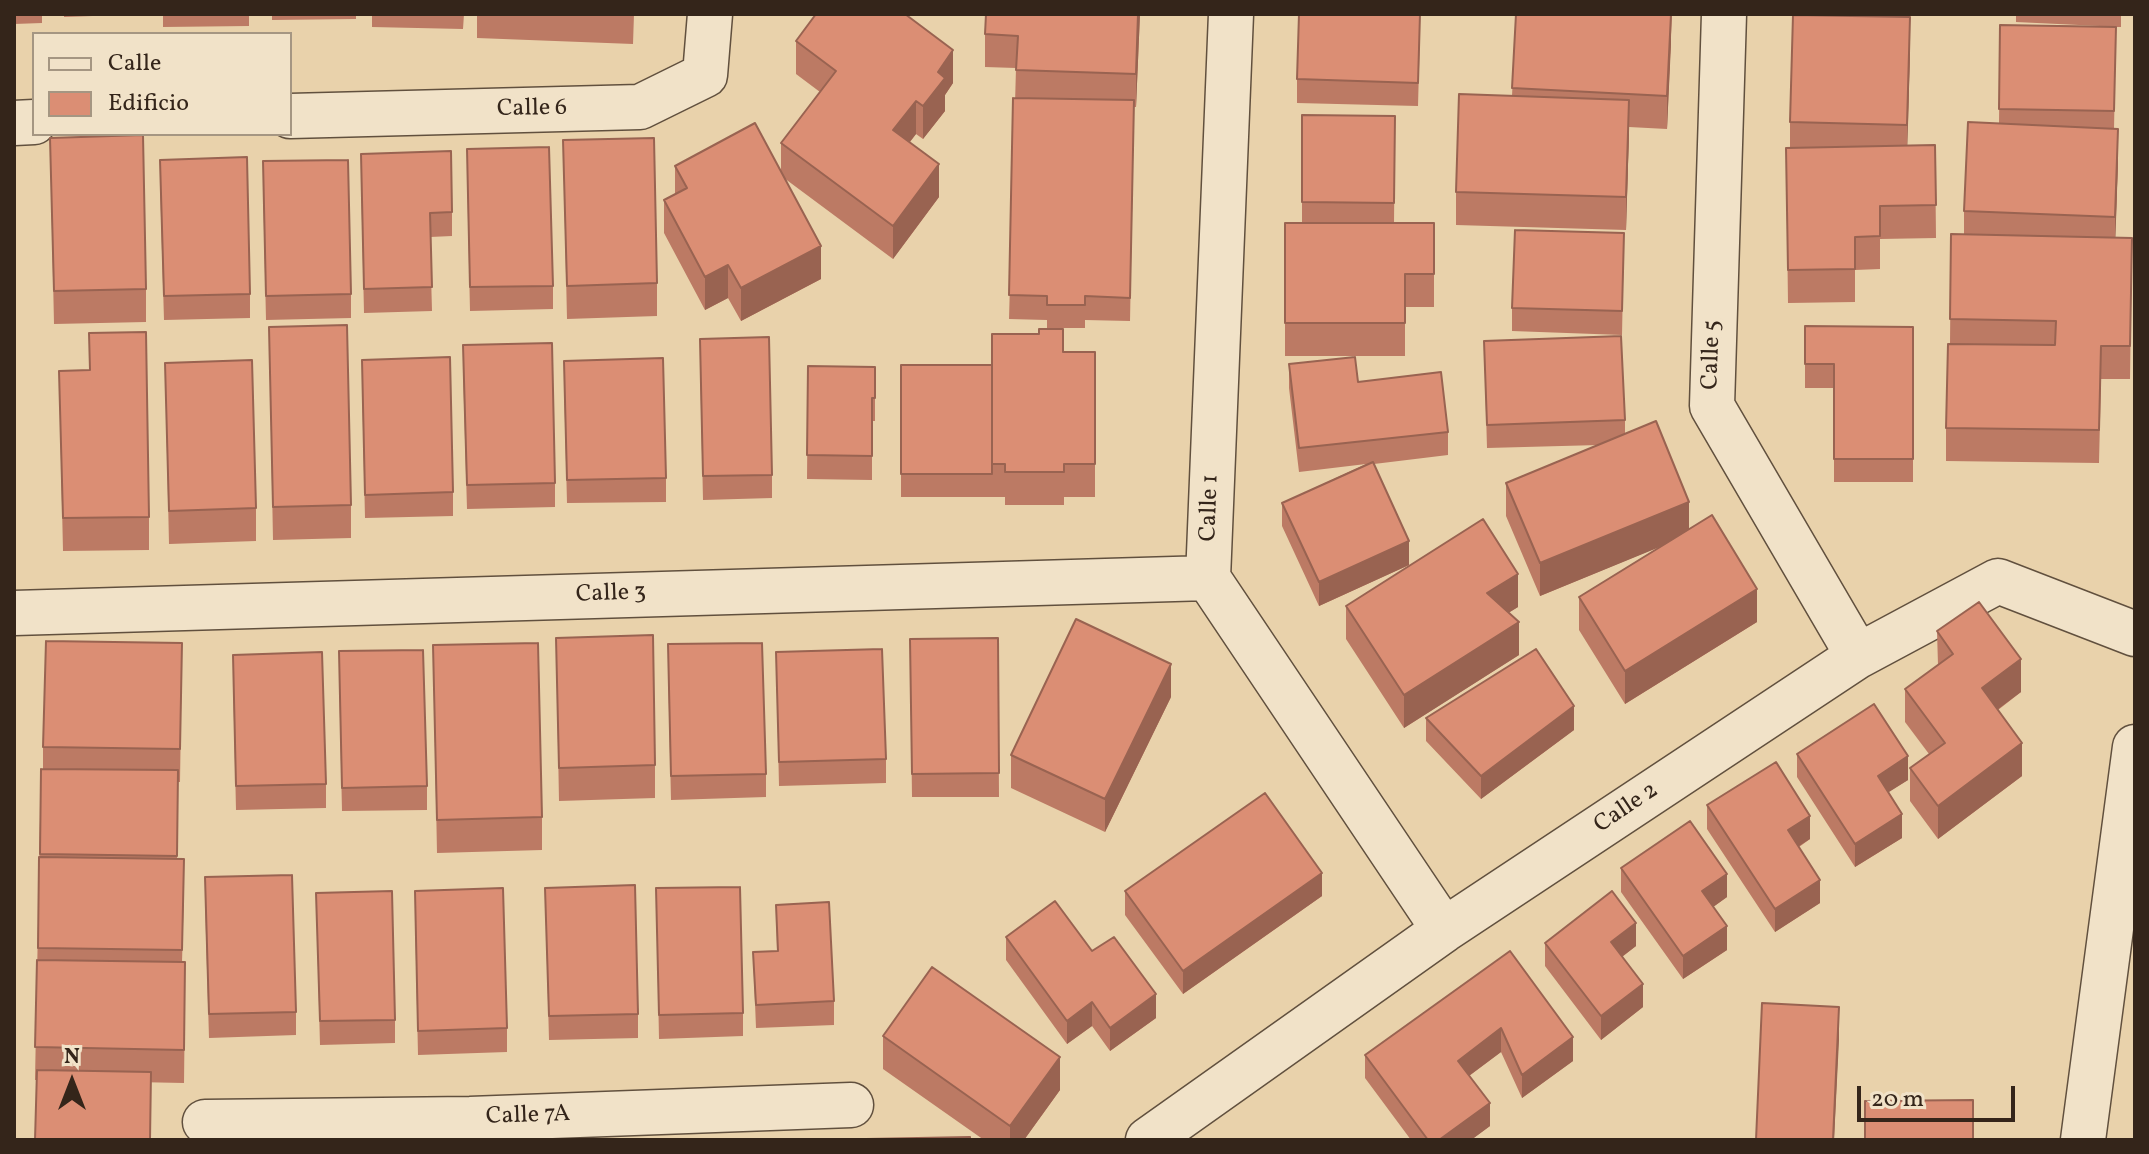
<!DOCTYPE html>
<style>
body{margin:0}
#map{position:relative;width:2149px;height:1154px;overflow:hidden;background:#e9d2ab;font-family:Vollkorn,serif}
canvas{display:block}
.frame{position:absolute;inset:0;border:16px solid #34251a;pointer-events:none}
.legend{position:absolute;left:32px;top:32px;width:260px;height:104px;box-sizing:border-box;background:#f1e2c8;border:2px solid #a59682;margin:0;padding:10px 14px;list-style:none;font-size:24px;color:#34251a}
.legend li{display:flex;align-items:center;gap:16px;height:40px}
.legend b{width:40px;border:2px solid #a59682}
.north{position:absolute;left:32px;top:1042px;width:80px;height:80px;-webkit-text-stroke:6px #f1e2c8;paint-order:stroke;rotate:0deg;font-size:22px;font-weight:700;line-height:32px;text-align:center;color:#34251a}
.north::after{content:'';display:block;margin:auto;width:28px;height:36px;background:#34251a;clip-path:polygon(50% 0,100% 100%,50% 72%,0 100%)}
.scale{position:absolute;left:1857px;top:1086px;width:158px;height:36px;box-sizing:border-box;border:4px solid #34251a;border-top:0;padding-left:10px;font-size:24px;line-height:28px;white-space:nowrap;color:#34251a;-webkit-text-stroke:6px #f1e2c8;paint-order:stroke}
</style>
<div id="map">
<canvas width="2149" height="1154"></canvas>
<div class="frame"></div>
<ul class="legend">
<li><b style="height:10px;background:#f1e2c8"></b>Calle</li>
<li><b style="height:22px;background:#db8e74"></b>Edificio</li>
</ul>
<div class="north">N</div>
<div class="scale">20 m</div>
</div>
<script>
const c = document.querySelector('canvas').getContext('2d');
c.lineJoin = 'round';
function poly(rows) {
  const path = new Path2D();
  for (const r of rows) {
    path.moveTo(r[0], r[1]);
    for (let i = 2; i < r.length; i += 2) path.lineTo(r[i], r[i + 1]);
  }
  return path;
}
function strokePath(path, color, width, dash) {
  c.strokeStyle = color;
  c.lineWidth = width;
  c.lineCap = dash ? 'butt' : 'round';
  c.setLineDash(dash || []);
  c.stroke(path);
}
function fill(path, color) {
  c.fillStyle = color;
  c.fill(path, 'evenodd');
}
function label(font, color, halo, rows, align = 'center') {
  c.font = font + ' Vollkorn,serif';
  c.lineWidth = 8;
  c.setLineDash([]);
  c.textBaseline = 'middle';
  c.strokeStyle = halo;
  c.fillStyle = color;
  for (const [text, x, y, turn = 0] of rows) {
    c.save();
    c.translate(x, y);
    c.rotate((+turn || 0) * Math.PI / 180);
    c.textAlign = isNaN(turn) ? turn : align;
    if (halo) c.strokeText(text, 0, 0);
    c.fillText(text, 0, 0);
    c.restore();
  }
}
const minor = poly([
 [1231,14,1208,578,1444,930],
 [1724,14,1712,406,1858,656],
 [290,116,640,107,705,75,710,14],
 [14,123,34,122],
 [14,613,1208,578],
 [205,1122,470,1119,851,1105],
 [1148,1140,1444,930,1858,656,1998,581,2135,634],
 [2083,1140,2135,747]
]);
strokePath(minor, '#61503e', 47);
strokePath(minor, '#f1e2c8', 44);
fill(poly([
 [14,14,42,14,42,23,14,24],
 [64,14,150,14,64,17],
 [163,14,249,14,249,26,163,27],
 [272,14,356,14,356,19,272,20],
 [372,14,464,14,463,29,372,27],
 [477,14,634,14,633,44,477,38],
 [1140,14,1136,107,1134,107,1130,321,1085,320,1085,328,1047,328,1047,320,1009,319,1016,68,985,67,985,34],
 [1516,14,1672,14,1667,129,1629,127,1626,230,1456,225,1456,192,1512,96],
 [2016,14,2121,14,2121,27,2116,27,2114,129,2118,162,2115,237,2132,238,2130,379,2101,379,2099,463,1946,461,1946,428,1950,344,1951,234,1964,234,1964,211,1999,124,2000,25,2100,26,2016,22],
 [1420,31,1418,106,1297,103,1297,79],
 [796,41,953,83,945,95,945,111,923,139,916,134,910,142,939,197,893,259,784,178,821,279,741,321,728,298,705,310,664,233,664,200,675,194,675,166,781,173,781,143,820,92,796,74],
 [1910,50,1907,145,1935,145,1936,238,1880,239,1880,269,1855,270,1855,302,1788,303,1786,148,1790,148,1790,122],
 [1302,115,1395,116,1394,223,1434,223,1434,307,1405,307,1405,356,1285,356,1285,223,1302,223],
 [50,138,146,289,146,322,54,324],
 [563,140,657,283,657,316,567,319],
 [467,173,553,286,553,309,470,311],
 [361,177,452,212,452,236,430,237,432,311,364,313],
 [160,183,250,294,250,318,164,320],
 [263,185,351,294,351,318,266,320],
 [1624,233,1622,335,1512,331,1512,308],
 [1805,326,1913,327,1913,482,1834,482,1834,388,1805,388],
 [269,327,351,505,351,538,273,540],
 [89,333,149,517,149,550,63,551,59,371,89,370],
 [1484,341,1625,420,1625,434,1689,529,1757,622,1625,704,1579,630,1579,597,1661,546,1540,596,1506,516,1506,483,1599,445,1487,448],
 [1063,352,1095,352,1095,497,1064,497,1064,505,1005,505,1005,497,901,497,901,365,992,365],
 [165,363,256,508,256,541,169,544],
 [700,363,772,475,772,498,703,500],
 [1289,364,1358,382,1448,432,1448,455,1374,464,1409,565,1319,606,1282,526,1282,503,1366,464,1299,472,1289,388],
 [808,366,875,367,875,421,872,421,872,480,807,479],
 [463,369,555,483,555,507,467,509],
 [362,384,453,492,453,516,365,518],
 [564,384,666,478,666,502,567,503],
 [1346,606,1518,607,1508,613,1519,655,1404,728,1346,639],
 [1937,631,2021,692,1998,710,2022,776,1938,839,1910,801,1910,768,1929,754,1905,722,1905,689,1938,665],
 [556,638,655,765,655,798,559,801],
 [998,638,999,797,912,797,910,639],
 [182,643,180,782,178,782,177,859,184,892,182,962,185,995,184,1083,35,1080,41,769,43,769,43,747],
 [433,645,542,817,542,850,437,853],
 [776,652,886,759,886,783,779,786],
 [668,668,766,774,766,797,671,800],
 [339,675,427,786,427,810,342,811],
 [233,678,326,784,326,808,236,810],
 [1171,697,1105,832,1011,788,1011,755],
 [1426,718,1574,730,1481,799,1426,741],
 [1797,754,1908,780,1888,792,1902,838,1855,867,1797,777],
 [1707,805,1810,839,1799,847,1820,903,1775,932,1707,829],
 [1621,868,1727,897,1713,907,1727,950,1683,979,1621,892],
 [545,888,638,1014,638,1038,549,1040],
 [656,888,743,1013,743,1036,659,1039],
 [1125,891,1322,896,1183,994,1125,915],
 [316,893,395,1020,395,1043,320,1045],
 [205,901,296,1012,296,1035,209,1038],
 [776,905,834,1001,834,1025,756,1028,753,952,777,951],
 [415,915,507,1028,507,1052,418,1055],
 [1006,937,1092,951,1156,1018,1110,1051,1092,1026,1067,1044,1006,960],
 [1545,943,1636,946,1622,957,1643,1007,1601,1040,1545,966],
 [1510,951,1573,1061,1522,1098,1501,1052,1469,1076,1490,1126,1471,1140,1411,1140,1365,1078,1365,1055],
 [883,1036,1060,1090,1024,1140,984,1140,883,1069]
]), '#bc7a64');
fill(poly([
 [1138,14,1140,14,1136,107,1136,74],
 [1671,14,1671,44,1667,129,1667,96],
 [1910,17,1910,50,1907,158,1907,125],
 [953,50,953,83,945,95,945,111,923,139,923,106,938,72],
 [1629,100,1629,133,1626,230,1626,197],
 [916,101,916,134,893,163,893,130],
 [2118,129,2118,162,2115,250,2115,217],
 [939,164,939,197,893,259,893,226],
 [821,246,821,279,741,321,741,288],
 [728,265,728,298,705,310,705,277],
 [1689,502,1689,535,1540,596,1540,563],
 [1409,541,1409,565,1319,606,1319,582],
 [1518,574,1518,607,1487,626,1487,593],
 [1757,589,1757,622,1625,704,1625,671],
 [1519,622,1519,655,1404,728,1404,695],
 [2021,659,2021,692,1982,721,1982,688],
 [1171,664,1171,697,1105,832,1105,799],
 [1574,706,1574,730,1481,799,1481,776],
 [2022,743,2022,776,1938,839,1938,806],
 [1908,756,1908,780,1878,799,1878,776],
 [1902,814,1902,838,1855,867,1855,844],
 [1810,816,1810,839,1788,853,1788,830],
 [1322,873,1322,896,1183,994,1183,971],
 [1727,874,1727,897,1702,915,1702,891],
 [1820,880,1820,903,1775,932,1775,909],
 [1636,923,1636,946,1611,965,1611,942],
 [1727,926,1727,950,1683,979,1683,956],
 [1643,984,1643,1007,1601,1040,1601,1016],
 [1156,994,1156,1018,1110,1051,1110,1028],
 [1092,1002,1092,1026,1067,1044,1067,1021],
 [1839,1007,1839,1040,1834,1140,1833,1140],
 [1501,1028,1501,1052,1458,1084,1458,1061],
 [1573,1037,1573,1061,1522,1098,1522,1075],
 [1060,1057,1060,1090,1024,1140,1010,1140,1010,1126],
 [1490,1103,1490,1126,1471,1140,1439,1140]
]), '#996351');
const building = poly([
 [816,14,905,14,953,50,938,72,945,78,923,106,916,101,893,130,939,164,893,226,781,143,836,71,796,41,816,14],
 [986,14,1138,14,1136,74,1016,70,1018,36,985,34,986,14],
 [1299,14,1420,14,1418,83,1297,79,1299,14],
 [1516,14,1671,14,1667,96,1512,88,1516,14],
 [1793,15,1910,17,1907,125,1790,122,1793,15],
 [2000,25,2116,27,2114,111,1999,109,2000,25],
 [1459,94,1629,100,1626,197,1456,192,1459,94],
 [1013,98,1134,100,1130,298,1085,296,1085,305,1047,305,1047,296,1009,295,1013,98],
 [1302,115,1395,116,1394,203,1302,202,1302,115],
 [1968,122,2118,129,2115,217,1964,211,1968,122],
 [755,123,821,246,741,288,728,265,705,277,664,200,687,188,675,166,755,123],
 [143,135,146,289,54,291,50,138,143,135],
 [654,138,657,283,567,286,563,140,654,138],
 [1935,145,1936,205,1880,206,1880,236,1855,237,1855,269,1788,270,1786,148,1935,145],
 [549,147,553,286,470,287,467,149,549,147],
 [451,151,452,212,430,213,432,287,364,289,361,154,451,151],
 [247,157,250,294,164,296,160,160,247,157],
 [348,160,351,294,266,296,263,161,348,160],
 [1285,223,1434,223,1434,274,1405,274,1405,323,1285,323,1285,223],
 [1515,230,1624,233,1622,311,1512,308,1515,230],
 [1951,234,2132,238,2130,346,2101,346,2099,430,1946,428,1948,344,2055,345,2056,321,1950,319,1951,234],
 [347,325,351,505,273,507,269,327,347,325],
 [1805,326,1913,327,1913,459,1834,459,1834,364,1805,364,1805,326],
 [1039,329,1063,329,1063,352,1095,352,1095,464,1064,464,1064,472,1005,472,1005,464,992,464,992,334,1039,334,1039,329],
 [146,332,149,517,63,518,59,371,90,370,89,333,146,332],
 [1621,336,1625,420,1487,425,1484,341,1621,336],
 [769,337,772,475,703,476,700,339,769,337],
 [552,343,555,483,467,485,463,345,552,343],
 [450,357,453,492,365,495,362,360,450,357],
 [1355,357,1358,382,1441,372,1448,432,1299,448,1289,364,1355,357],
 [663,358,666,478,567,480,564,361,663,358],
 [252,360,256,508,169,511,165,363,252,360],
 [901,365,992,365,992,474,901,474,901,365],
 [808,366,875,367,875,398,872,398,872,456,807,455,808,366],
 [1656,421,1689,502,1540,563,1506,483,1656,421],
 [1373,462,1409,541,1319,582,1282,503,1373,462],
 [1712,515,1757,589,1625,671,1579,597,1712,515],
 [1483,519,1518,574,1487,593,1519,622,1404,695,1346,606,1483,519],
 [1979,602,2021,659,1982,688,2022,743,1938,806,1910,768,1945,743,1905,689,1953,654,1937,631,1979,602],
 [1076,619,1171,664,1105,799,1011,755,1076,619],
 [653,635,655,765,559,768,556,638,653,635],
 [998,638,999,773,912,774,910,639,998,638],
 [46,641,182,643,180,749,43,747,46,641],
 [538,643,542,817,437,820,433,645,538,643],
 [762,643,766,774,671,776,668,644,762,643],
 [882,649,886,759,779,762,776,652,882,649],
 [1536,649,1574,706,1481,776,1426,718,1536,649],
 [423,650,427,786,342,788,339,651,423,650],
 [322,652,326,784,236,786,233,655,322,652],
 [1874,704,1908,756,1878,776,1902,814,1855,844,1797,754,1874,704],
 [1776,762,1810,816,1788,830,1820,880,1775,909,1707,805,1776,762],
 [41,769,178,770,177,856,40,854,41,769],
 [1265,793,1322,873,1183,971,1125,891,1265,793],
 [1690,821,1727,874,1702,891,1727,926,1683,956,1621,868,1690,821],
 [39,857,184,859,182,950,38,948,39,857],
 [292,875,296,1012,209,1014,205,877,292,875],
 [635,885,638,1014,549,1016,545,888,635,885],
 [740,887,743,1013,659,1015,656,888,740,887],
 [503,888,507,1028,418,1031,415,891,503,888],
 [392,891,395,1020,320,1021,316,893,392,891],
 [1612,891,1636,923,1611,942,1643,984,1601,1016,1545,943,1612,891],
 [1055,901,1092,951,1114,937,1156,994,1110,1028,1092,1002,1067,1021,1006,937,1055,901],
 [829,902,834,1001,756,1005,753,952,778,951,776,905,829,902],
 [1510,951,1573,1037,1522,1075,1501,1028,1458,1061,1490,1103,1439,1140,1428,1140,1365,1055,1510,951],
 [37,960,185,962,184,1050,35,1047,37,960],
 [932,967,1060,1057,1010,1126,883,1036,932,967],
 [1762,1003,1839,1007,1833,1140,1756,1140,1762,1003],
 [37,1070,151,1072,150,1140,35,1140,37,1070],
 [1973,1100,1973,1140,1865,1140,1865,1101,1973,1100],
 [970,1137,970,1140,866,1140,866,1139,970,1137]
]);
fill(building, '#db8e74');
strokePath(building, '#996351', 2);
label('24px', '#34251a', '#f1e2c8', [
 ["Calle 6",532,110,-1],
 ["Calle 5",1713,355,-88],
 ["Calle 1",1211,508,-88],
 ["Calle 3",611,595,-2],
 ["Calle 2",1627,809,-34],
 ["Calle 7A",528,1117,-2]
]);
</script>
